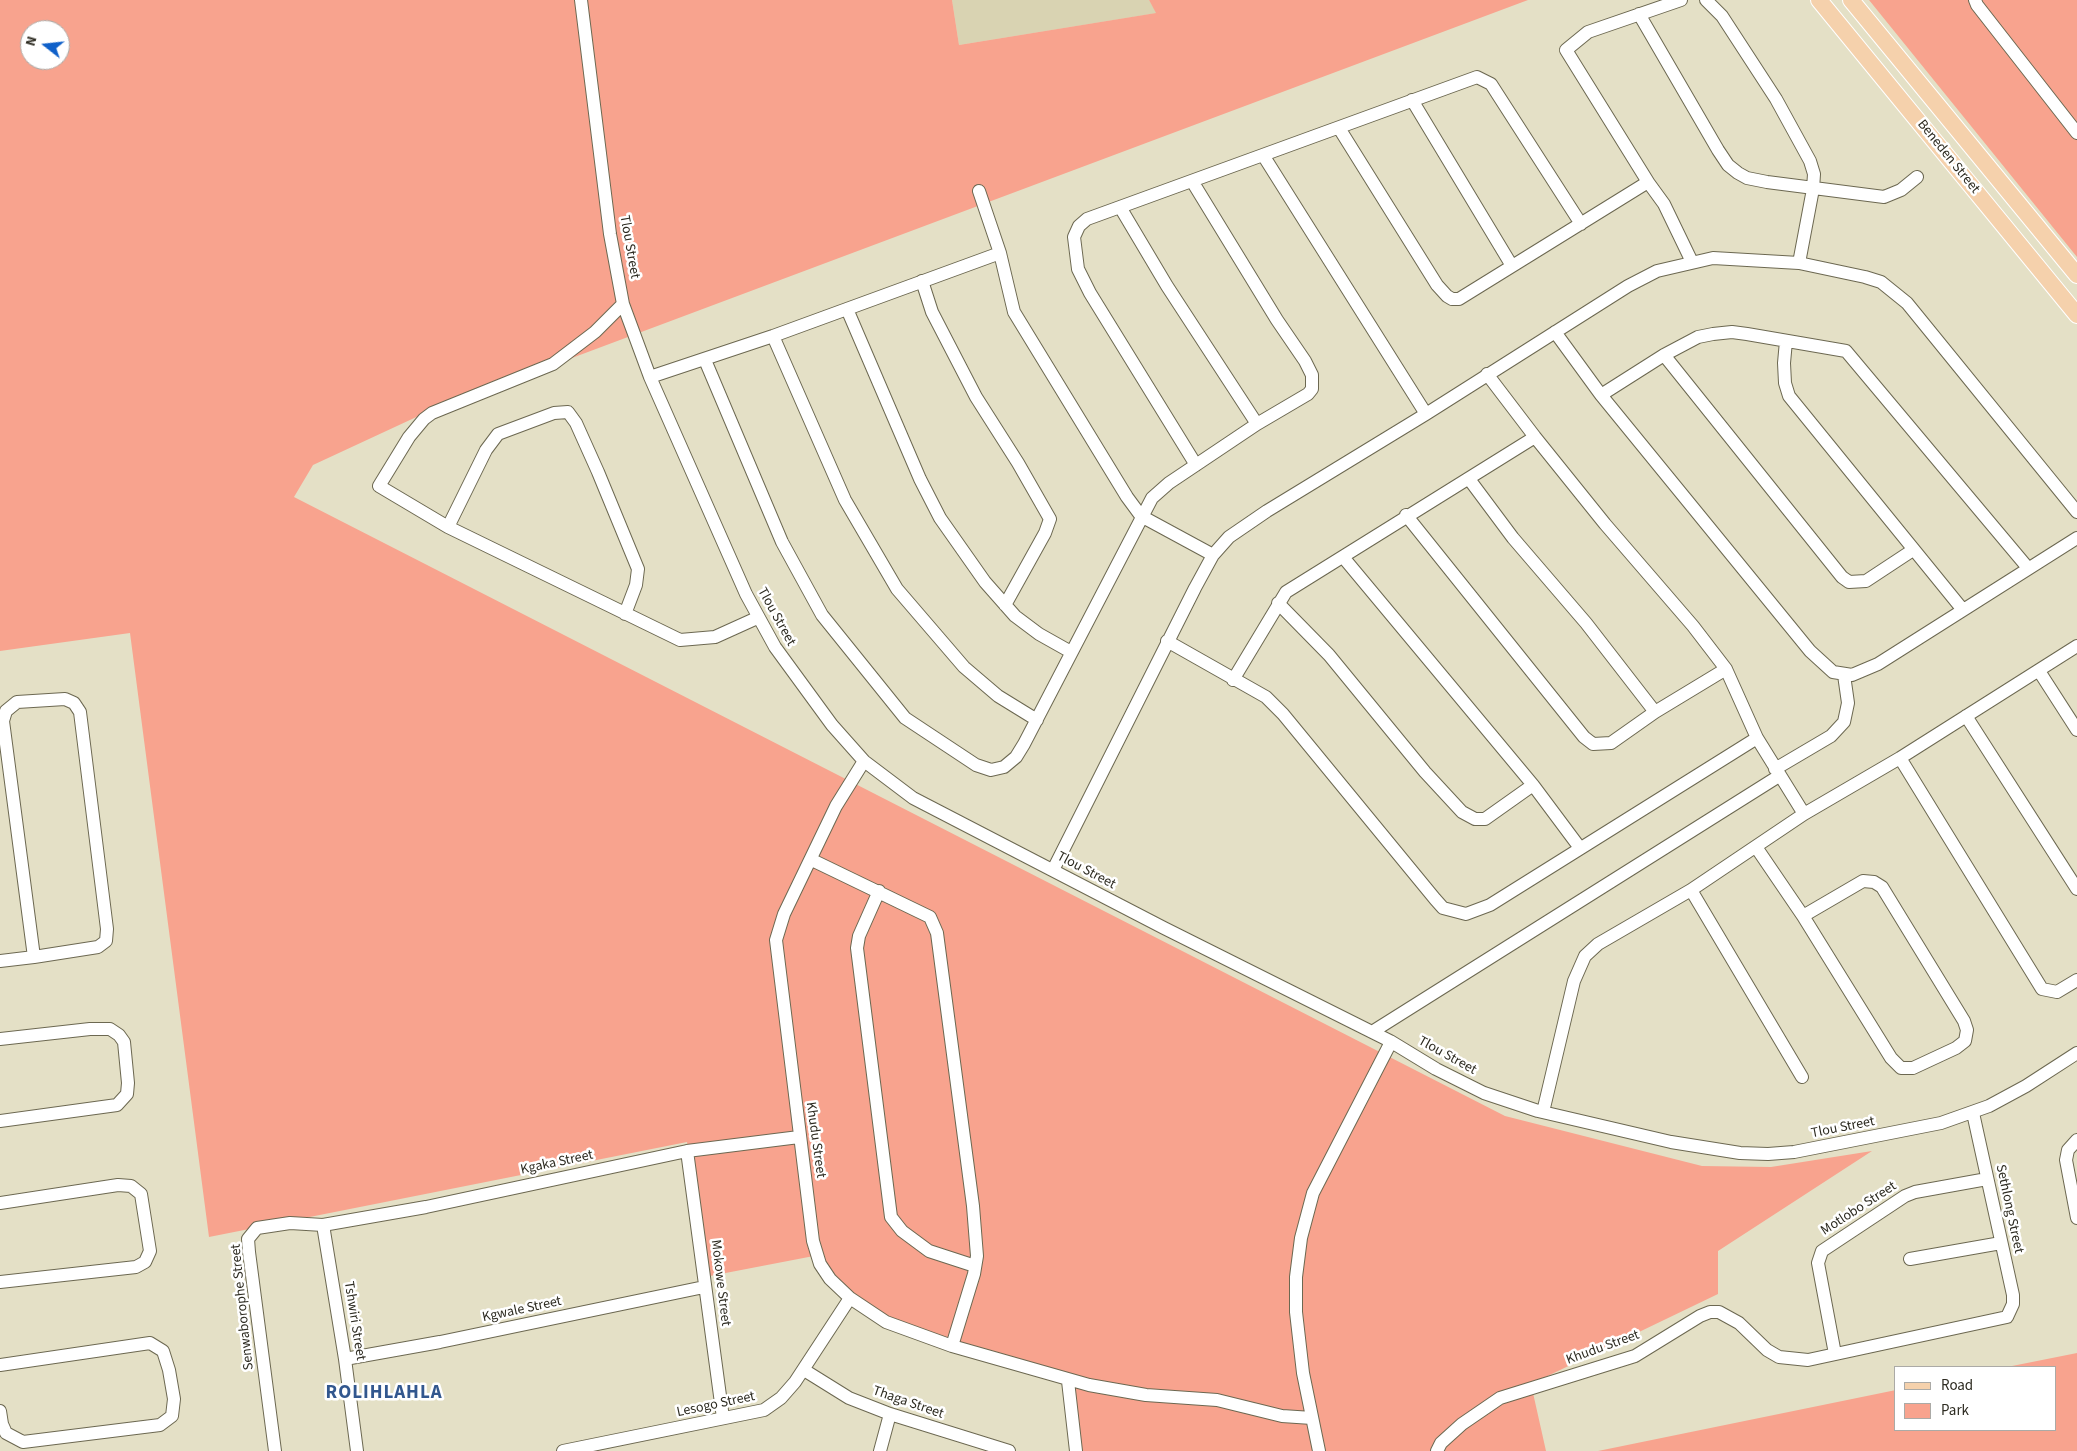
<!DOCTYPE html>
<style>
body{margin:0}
#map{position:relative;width:2077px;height:1451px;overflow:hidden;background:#e4e0c6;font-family:"Source Sans 3",sans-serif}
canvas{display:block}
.legend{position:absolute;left:1894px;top:1366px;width:162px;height:65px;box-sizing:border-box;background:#fff;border:1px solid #abaaa6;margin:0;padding:6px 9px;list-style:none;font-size:15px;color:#2d2b21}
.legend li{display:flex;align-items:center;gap:10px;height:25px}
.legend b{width:25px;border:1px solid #abaaa6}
.north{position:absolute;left:20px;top:20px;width:50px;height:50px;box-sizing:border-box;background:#fff;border:1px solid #abaaa6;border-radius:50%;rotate:286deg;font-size:14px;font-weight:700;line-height:20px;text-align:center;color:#2d2b21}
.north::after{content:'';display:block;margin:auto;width:18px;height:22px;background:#0f60c9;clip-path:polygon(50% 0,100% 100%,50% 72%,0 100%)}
</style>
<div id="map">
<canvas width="2077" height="1451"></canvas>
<ul class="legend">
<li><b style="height:6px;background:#f5d1ac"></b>Road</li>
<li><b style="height:14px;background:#f8a38e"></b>Park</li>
</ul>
<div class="north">N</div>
</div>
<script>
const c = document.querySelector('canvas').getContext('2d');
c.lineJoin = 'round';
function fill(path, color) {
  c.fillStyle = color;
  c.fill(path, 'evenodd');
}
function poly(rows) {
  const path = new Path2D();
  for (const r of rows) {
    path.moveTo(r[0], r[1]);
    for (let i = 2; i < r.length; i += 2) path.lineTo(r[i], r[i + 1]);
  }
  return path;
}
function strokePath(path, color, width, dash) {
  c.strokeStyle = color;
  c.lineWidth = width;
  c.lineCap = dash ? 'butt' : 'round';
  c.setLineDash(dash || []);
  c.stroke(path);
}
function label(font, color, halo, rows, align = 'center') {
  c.font = font + ' "Source Sans 3",sans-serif';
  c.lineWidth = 5;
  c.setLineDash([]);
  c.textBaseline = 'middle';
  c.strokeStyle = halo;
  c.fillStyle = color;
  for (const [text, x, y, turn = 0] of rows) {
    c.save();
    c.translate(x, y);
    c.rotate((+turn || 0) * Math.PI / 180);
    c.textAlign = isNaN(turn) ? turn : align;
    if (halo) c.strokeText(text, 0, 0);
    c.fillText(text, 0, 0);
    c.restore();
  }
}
fill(poly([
 [952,0,1149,0,1157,13,959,45]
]), '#d9d3b2');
fill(poly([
 [0,0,952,0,959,45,1156,13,1149,0,1528,0,425,413,313,465,294,497,1505,1116,1702,1166,1771,1167,1872,1151,1718,1251,1718,1294,1531,1384,1546,1451,1073,1451,1062,1376,902,1328,851,1300,819,1255,710,1276,687,1142,209,1237,130,633,0,651],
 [30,30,60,30,60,60,30,60],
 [1869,0,2077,0,2077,257],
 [2077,1353,2077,1451,1598,1451,1896,1390,1896,1430,2056,1430,2056,1367,2007,1367]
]), '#f8a38e');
const minor = poly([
 [581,0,610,234,623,304,650,377,746,594,775,647,832,725,864,761,913,798,1164,928,1390,1041,1436,1069,1484,1093,1538,1111,1671,1142,1740,1153,1768,1154,1794,1152,1941,1123,1989,1106,2026,1086,2077,1053],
 [1681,0,1588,32,1566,50,1648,182,1664,204,1692,262],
 [1706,0,1722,16,1776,99,1810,161,1814,174,1813,189,1799,263],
 [1975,0,1977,5,2077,133],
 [1639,14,1718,150,1728,165,1738,173,1747,178,1767,182,1884,197,1901,190,1917,177],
 [1412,100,1512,266],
 [1339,128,1437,285,1447,296,1452,299,1459,299,1648,182],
 [1263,155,1426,414],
 [979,191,1000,253,1014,312,1127,497,1141,516,1213,555],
 [1120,207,1167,286,1257,424],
 [922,281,932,312,976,397,1018,463,1050,519,1045,533,1005,605],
 [623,304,595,332,553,364,432,413,424,419,409,437,379,486,448,527,680,640,715,637,757,618],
 [847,309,920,479,940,518,985,582,1015,616,1039,634,1071,652],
 [1555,332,1601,395,1810,651,1833,672,1852,675,1878,664,2077,538],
 [773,336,845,500,897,589,964,667,998,696,1037,720],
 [1786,341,1784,363,1785,383,1789,396,1963,610],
 [1664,355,1842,577,1849,582,1866,581,1913,550],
 [705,360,782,542,822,615,905,718,976,765,991,770,1004,767,1016,757,1024,744,1152,498,1169,483,1257,424,1308,394,1312,389,1312,375,1305,361,1277,320,1192,181],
 [1487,374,1535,437,1605,524,1693,626,1726,669,1757,738,1804,814],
 [650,377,773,336,1000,253],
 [1601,395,1664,355,1698,337,1713,334,1732,332,1747,334,1846,351,2028,568],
 [1196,465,1090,293,1078,269,1074,237,1079,226,1087,219,1477,77,1491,84,1581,224],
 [1469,479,1513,538,1586,623,1655,712],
 [1406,515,1584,737,1593,744,1611,743,1655,712,1726,669],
 [448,527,486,450,498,434,554,413,568,412,576,423,598,472,638,569,636,585,625,614],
 [1343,557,1533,785,1580,848],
 [1278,603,1329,655,1425,772,1462,812,1475,819,1485,819,1533,785],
 [1167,641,1266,697,1283,714,1435,899,1443,908,1466,914,1490,905,1757,738],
 [2039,671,2077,730],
 [1233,680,1286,592,1535,437],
 [1966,716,2077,889],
 [1900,758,2042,989,2057,992,2077,980],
 [864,761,836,806,784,914,776,940,813,1241,820,1264,830,1279,850,1298,886,1322,952,1346,1089,1385,1146,1395,1217,1400,1282,1416,1312,1418],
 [1775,769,1831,736,1844,722,1848,703,1844,675],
 [1756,847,1803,916,1891,1058,1901,1068,1913,1068,1956,1048,1965,1041,1967,1030,1964,1021,1882,887,1874,882,1863,881,1803,916],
 [812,860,930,917,937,933,973,1206,977,1256,974,1274,952,1346],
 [1053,870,1195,588,1213,555,1229,537,1267,511,1426,414,1628,286,1657,271,1713,258,1799,263,1865,277,1881,282,1907,303,2077,512],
 [1691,890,1802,1077],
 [879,891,859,936,857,948,891,1217,902,1231,929,1251,975,1266],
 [0,961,34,957,98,947,106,941,107,929,80,712,74,703,65,699,17,702,6,711,3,721,34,957],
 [1372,1032,1779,776],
 [0,1039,90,1029,110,1029,119,1035,124,1042,128,1083,127,1094,117,1105,0,1121],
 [1543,1112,1574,981,1585,956,1598,944,1691,890,1804,814,1900,758,2077,646],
 [2077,1140,2068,1150,2066,1160,2077,1218],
 [687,1151,723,1418],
 [0,1203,118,1185,131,1186,141,1194,150,1251,145,1262,136,1267,0,1282],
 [323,1225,345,1359,357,1451],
 [1910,1259,2001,1243],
 [1835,1354,1818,1263,1822,1251,1905,1196,1915,1192,1987,1179],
 [345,1359,440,1342,704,1287],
 [0,1365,150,1343,163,1351,169,1370,174,1399,172,1416,160,1425,23,1442,6,1433,2,1424,0,1411],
 [804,1370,849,1398,890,1414,1009,1451],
 [1068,1381,1076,1451],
 [275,1451,249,1252,248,1239,257,1228,290,1223,323,1225,426,1207,687,1151,799,1137],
 [563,1451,764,1410,781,1398,795,1382,850,1298],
 [880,1451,890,1414],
 [1319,1451,1303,1373,1296,1312,1296,1277,1301,1238,1313,1193,1391,1042],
 [1437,1451,1441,1443,1462,1424,1500,1398,1635,1356,1700,1316,1710,1312,1719,1312,1739,1323,1767,1350,1779,1357,1808,1360,2007,1317,2013,1304,2013,1295,1973,1113]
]);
const major = poly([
 [1819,0,2077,315],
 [1851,0,2077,275]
]);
strokePath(minor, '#6c6851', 14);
strokePath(major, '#fff', 18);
strokePath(minor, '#fff', 12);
strokePath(major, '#f5d1ac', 16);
label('14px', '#2d2b21', '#fff', [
 ["Beneden Street",1948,157,51],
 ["Tlou Street",629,247,80],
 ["Tlou Street",776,617,61],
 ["Tlou Street",1086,871,28],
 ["Tlou Street",1447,1056,29],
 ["Tlou Street",1843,1128,-11],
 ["Khudu Street",815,1140,82],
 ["Kgaka Street",557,1163,-12],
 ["Motlobo Street",1859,1209,-33],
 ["Sethlong Street",2009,1209,78],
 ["Mokowe Street",720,1283,83],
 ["Senwaborophe Street",243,1307,-96],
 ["Kgwale Street",522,1310,-12],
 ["Tshwiri Street",354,1321,81],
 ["Khudu Street",1603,1348,-20],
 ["Thaga Street",908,1403,19],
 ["Lesogo Street",716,1405,-12]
]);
c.letterSpacing = '1px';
label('bold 19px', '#32578e', '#fff', [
 ["ROLIHLAHLA",384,1394]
]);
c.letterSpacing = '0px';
</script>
